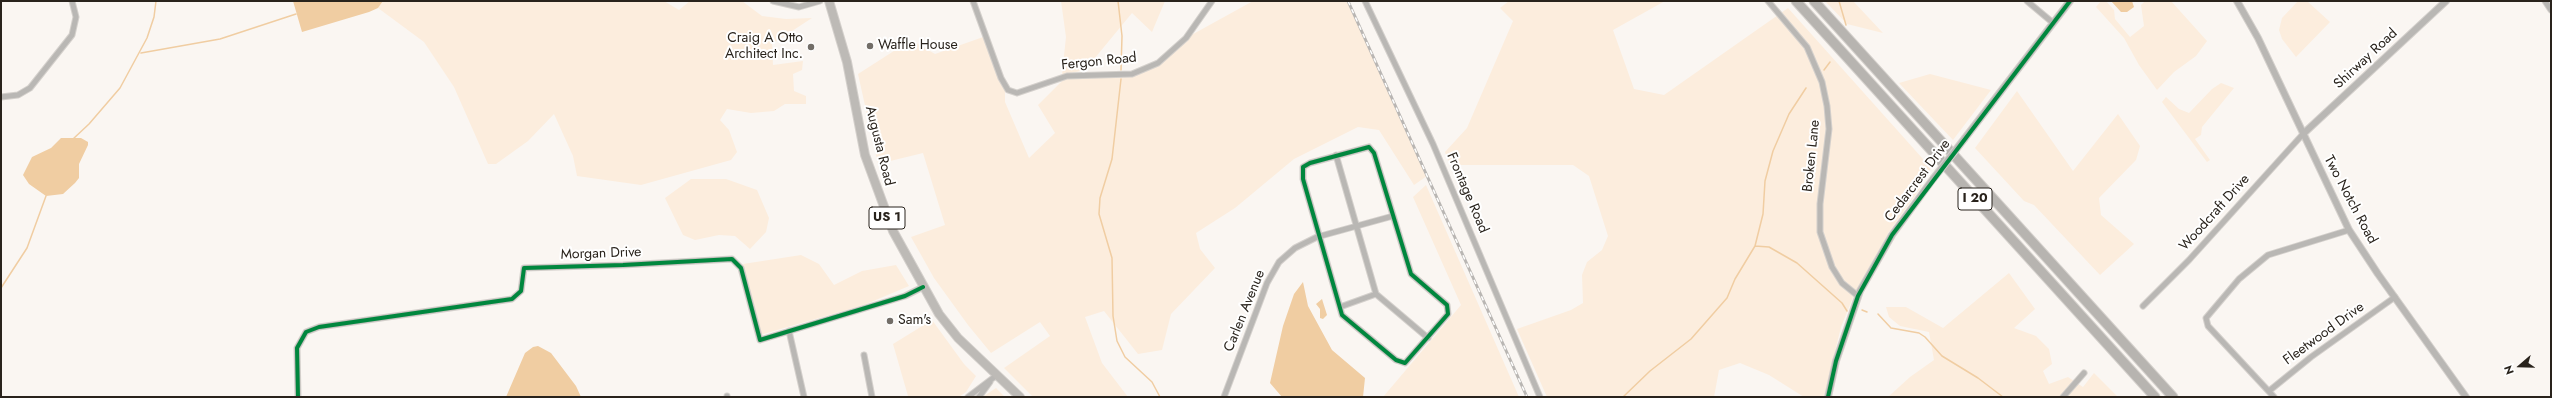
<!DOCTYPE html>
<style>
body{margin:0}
#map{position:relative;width:2552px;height:398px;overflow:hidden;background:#faf6f2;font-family:Jost,sans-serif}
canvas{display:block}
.frame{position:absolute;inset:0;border:2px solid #29231c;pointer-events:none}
.north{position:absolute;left:2500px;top:346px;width:40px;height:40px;-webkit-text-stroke:3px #fff;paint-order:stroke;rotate:250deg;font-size:11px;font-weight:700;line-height:16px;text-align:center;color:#29231c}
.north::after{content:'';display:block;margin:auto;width:14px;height:18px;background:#29231c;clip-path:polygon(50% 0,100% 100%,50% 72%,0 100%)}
</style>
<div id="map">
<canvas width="2552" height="398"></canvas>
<div class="frame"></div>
<div class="north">N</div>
</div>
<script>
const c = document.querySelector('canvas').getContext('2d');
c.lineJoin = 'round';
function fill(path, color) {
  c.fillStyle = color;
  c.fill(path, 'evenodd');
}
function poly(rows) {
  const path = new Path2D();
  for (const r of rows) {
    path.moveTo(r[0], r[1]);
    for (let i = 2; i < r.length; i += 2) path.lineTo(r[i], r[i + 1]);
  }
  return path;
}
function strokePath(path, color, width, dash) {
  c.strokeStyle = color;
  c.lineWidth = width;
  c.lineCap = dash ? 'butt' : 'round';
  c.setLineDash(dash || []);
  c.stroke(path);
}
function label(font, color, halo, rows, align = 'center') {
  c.font = font + ' Jost,sans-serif';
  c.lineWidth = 4;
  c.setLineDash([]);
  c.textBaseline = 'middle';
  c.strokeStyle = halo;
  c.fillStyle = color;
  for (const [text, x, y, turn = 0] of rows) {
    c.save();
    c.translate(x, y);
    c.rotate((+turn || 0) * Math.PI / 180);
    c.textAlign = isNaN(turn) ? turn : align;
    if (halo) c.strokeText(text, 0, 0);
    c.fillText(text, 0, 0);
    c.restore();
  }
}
fill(poly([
 [383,1,664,1,679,10,690,1,742,1,762,16,786,19,812,18,772,44,773,65,803,61,802,70,793,74,794,91,806,96,806,104,785,104,774,111,751,113,727,109,720,120,729,130,737,152,731,160,641,185,577,176,573,156,554,114,528,141,496,164,488,164,454,87,424,42,378,8],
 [1061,1,1165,1,1152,32,1132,13,1085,70,1062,75,1066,37],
 [1253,1,1348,1,1427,176,1414,185,1379,130,1358,127,1294,159,1235,208,1196,233,1200,249,1215,268,1171,314,1162,350,1138,354,1104,311,1085,317,1102,363,1128,397,1033,397,1004,368,1050,336,1040,322,991,353,968,325,934,278,911,237,945,225,923,153,878,164,858,74,911,40,935,54,986,36,1005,87,1005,102,1029,158,1055,133,1038,105,1067,76,1123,75,1158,63,1186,38],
 [1509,1,1665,1,1613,30,1634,89,1664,95,1788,8,1931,168,1919,190,1889,232,1854,295,1841,327,1824,397,1804,397,1769,375,1740,363,1719,370,1714,397,1547,397,1517,329,1571,310,1583,303,1582,275,1587,262,1602,250,1608,236,1589,176,1573,165,1450,165,1445,152,1467,128,1513,21,1500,8],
 [1825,1,1853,1,1883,33,1847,24],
 [2101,1,2106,1,2114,10,2115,19,2130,37,2144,26,2141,5,2145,1,2171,1,2207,41,2196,56,2174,72,2157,90,2139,65,2124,38,2096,7],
 [2298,1,2307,1,2330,22,2296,57,2282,39,2279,30,2282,18],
 [1930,74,1991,90,1953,140,1899,83],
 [2221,83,2234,88,2202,127,2201,135,2195,139,2210,160,2207,162,2162,102,2166,97,2179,109,2189,113,2212,89],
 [2017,91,2073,171,2118,114,2140,146,2136,160,2099,198,2101,215,2134,244,2100,275,2034,205,2024,201,1975,148],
 [691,179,726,179,757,190,769,218,766,232,750,249,735,236,719,235,695,240,683,235,665,198],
 [1426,185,1519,397,1383,397,1461,305,1413,197],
 [801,255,819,264,834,285,862,271,896,265,909,286,864,305,760,335,743,264],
 [2009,273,2035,309,2014,328,2036,336,2049,349,2052,364,2043,371,2049,384,2068,377,2083,387,2094,373,2118,397,1888,397,1910,377,1934,360,1929,332,1900,326,1889,317,1886,307,1906,307,1943,328],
 [932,320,964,364,976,376,966,392,959,397,908,396,893,344],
 [996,388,1005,397,983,397,984,396]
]), '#fceddd');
fill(poly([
 [293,1,383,1,378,8,369,12,302,32],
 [2111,1,2132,1,2134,7,2127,12,2121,12],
 [61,138,81,138,88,142,88,145,79,164,79,178,75,183,63,194,46,196,29,184,23,175,32,157,51,148],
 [1303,282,1308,306,1332,350,1365,378,1363,397,1282,397,1270,383,1283,326,1294,294],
 [1322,299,1327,315,1323,319,1320,318,1320,309,1316,304],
 [538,346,551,353,576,386,581,397,506,397,525,353,533,347]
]), '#f0cda2');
strokePath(poly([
 [1118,1,1122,36,1121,70],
 [1839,1,1846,25],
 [141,53,220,39,296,14],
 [1824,70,1830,62],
 [1121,79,1112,159,1100,198,1099,214,1112,258,1113,316,1117,341,1125,357,1152,382,1160,397],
 [73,139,89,124,120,88,147,38,154,17,156,1],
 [1755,246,1769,247,1797,263,1842,303,1847,311],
 [1,288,27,248,46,196],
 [1862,310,1867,312],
 [1878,314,1891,328,1919,333,1925,337,1942,356,1978,378,2003,397],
 [1623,397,1650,371,1691,339,1727,298,1735,279,1755,246,1763,214,1765,181,1773,151,1789,114,1806,88]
]), '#f0cda2', 1.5);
const minor = poly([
 [773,1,799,7,820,1],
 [973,1,1001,78,1008,90,1017,93,1067,76,1132,74,1158,63,1186,38,1212,1],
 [1365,1,1433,144,1540,397],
 [1768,1,1807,47,1822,82,1827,106,1829,129,1820,204,1820,232,1832,267,1842,283,1858,296],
 [2027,1,2052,22],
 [2545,1,2551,10],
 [1,97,18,95,30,88,72,35,76,17,72,1],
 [1369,147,1374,153,1411,274,1447,305,1448,314,1405,363,1396,360,1342,315,1303,179,1303,167,1310,163,1369,147],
 [1336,155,1376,294,1428,338],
 [2143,306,2189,260,2303,134],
 [1340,307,1376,294],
 [789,331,804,397],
 [864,355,872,397],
 [2269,391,2311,357,2395,297],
 [727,396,727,397],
 [298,397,297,348,306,332,319,327,512,299,521,291,524,268,623,265,732,259,741,268,760,340,905,296,923,287],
 [968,397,997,375],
 [979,397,990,382],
 [1224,397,1267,283,1279,262,1295,248,1317,237,1393,216],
 [2063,397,2084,373],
 [2274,397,2208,326,2206,318,2239,279,2268,255,2349,230]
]);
const tertiary = poly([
 [2237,1,2258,38,2349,230,2378,274,2466,397],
 [2303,134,2446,1],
 [1965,138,2070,1],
 [1828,397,1836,361,1860,291,1892,235,1933,179]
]);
const primary = poly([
 [829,1,847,62,865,155,893,231,939,314,958,338,1020,397]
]);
const motorway = poly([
 [1796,1,2155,397],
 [1814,1,2173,397]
]);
strokePath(minor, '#d4d0cc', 7);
strokePath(tertiary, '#d4d0cc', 8);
strokePath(primary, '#d4d0cc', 10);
strokePath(motorway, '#d4d0cc', 11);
strokePath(minor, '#b9b7b4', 5);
strokePath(tertiary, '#b9b7b4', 6);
strokePath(primary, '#bdbab6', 8);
strokePath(motorway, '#b7b4b0', 9);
const rail = poly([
 [1348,1,1527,397]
]);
strokePath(rail, '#b9b6b3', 3);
strokePath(rail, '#fff', 1.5, [4.5]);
const tertiaryBridge = poly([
 [1933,179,1965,138]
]);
strokePath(tertiaryBridge, '#d4d0cc', 8, []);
strokePath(tertiaryBridge, '#b9b7b4', 6);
strokePath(poly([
 [1369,147,1374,153,1411,274,1447,305,1448,314,1405,363,1396,360,1342,315,1303,179,1303,167,1310,163,1369,147],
 [298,397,297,348,306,332,319,327,512,299,521,291,524,268,623,265,732,259,741,268,760,340,905,296,923,287],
 [1828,397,1836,361,1858,296,1892,235,2070,1]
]), '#00873e', 4);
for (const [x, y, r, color] of [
 [870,46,4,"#726d67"],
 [811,47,4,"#726d67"],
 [890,321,4,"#726d67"]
]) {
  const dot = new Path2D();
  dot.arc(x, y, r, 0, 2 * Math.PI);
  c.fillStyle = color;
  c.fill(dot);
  strokePath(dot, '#fff', 1.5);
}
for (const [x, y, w] of [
 [1975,199,34],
 [887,218,36]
]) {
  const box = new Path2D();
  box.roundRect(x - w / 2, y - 11, w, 22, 3);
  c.fillStyle = '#fff';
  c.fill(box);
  strokePath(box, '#29231c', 1);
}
label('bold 13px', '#29231c', null, [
 ["I 20",1975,199],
 ["US 1",887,218]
]);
label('14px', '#29231c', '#fff', [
 ["Craig A Otto",803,39,"right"],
 ["Architect Inc.",803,55,"right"],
 ["Waffle House",878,46],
 ["Sam's",898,321]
], 'left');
label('14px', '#29231c', '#fff', [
 ["Shirway Road",2366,59,-43],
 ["Fergon Road",1099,62,-6],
 ["Augusta Road",879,146,76],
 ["Broken Lane",1812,156,-84],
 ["Cedarcrest Drive",1918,181,-53],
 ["Frontage Road",1467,193,67],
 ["Two Notch Road",2350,200,62],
 ["Woodcraft Drive",2215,213,-48],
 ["Morgan Drive",601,254,-2],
 ["Carlen Avenue",1245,311,-68],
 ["Fleetwood Drive",2324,334,-36]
]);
</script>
